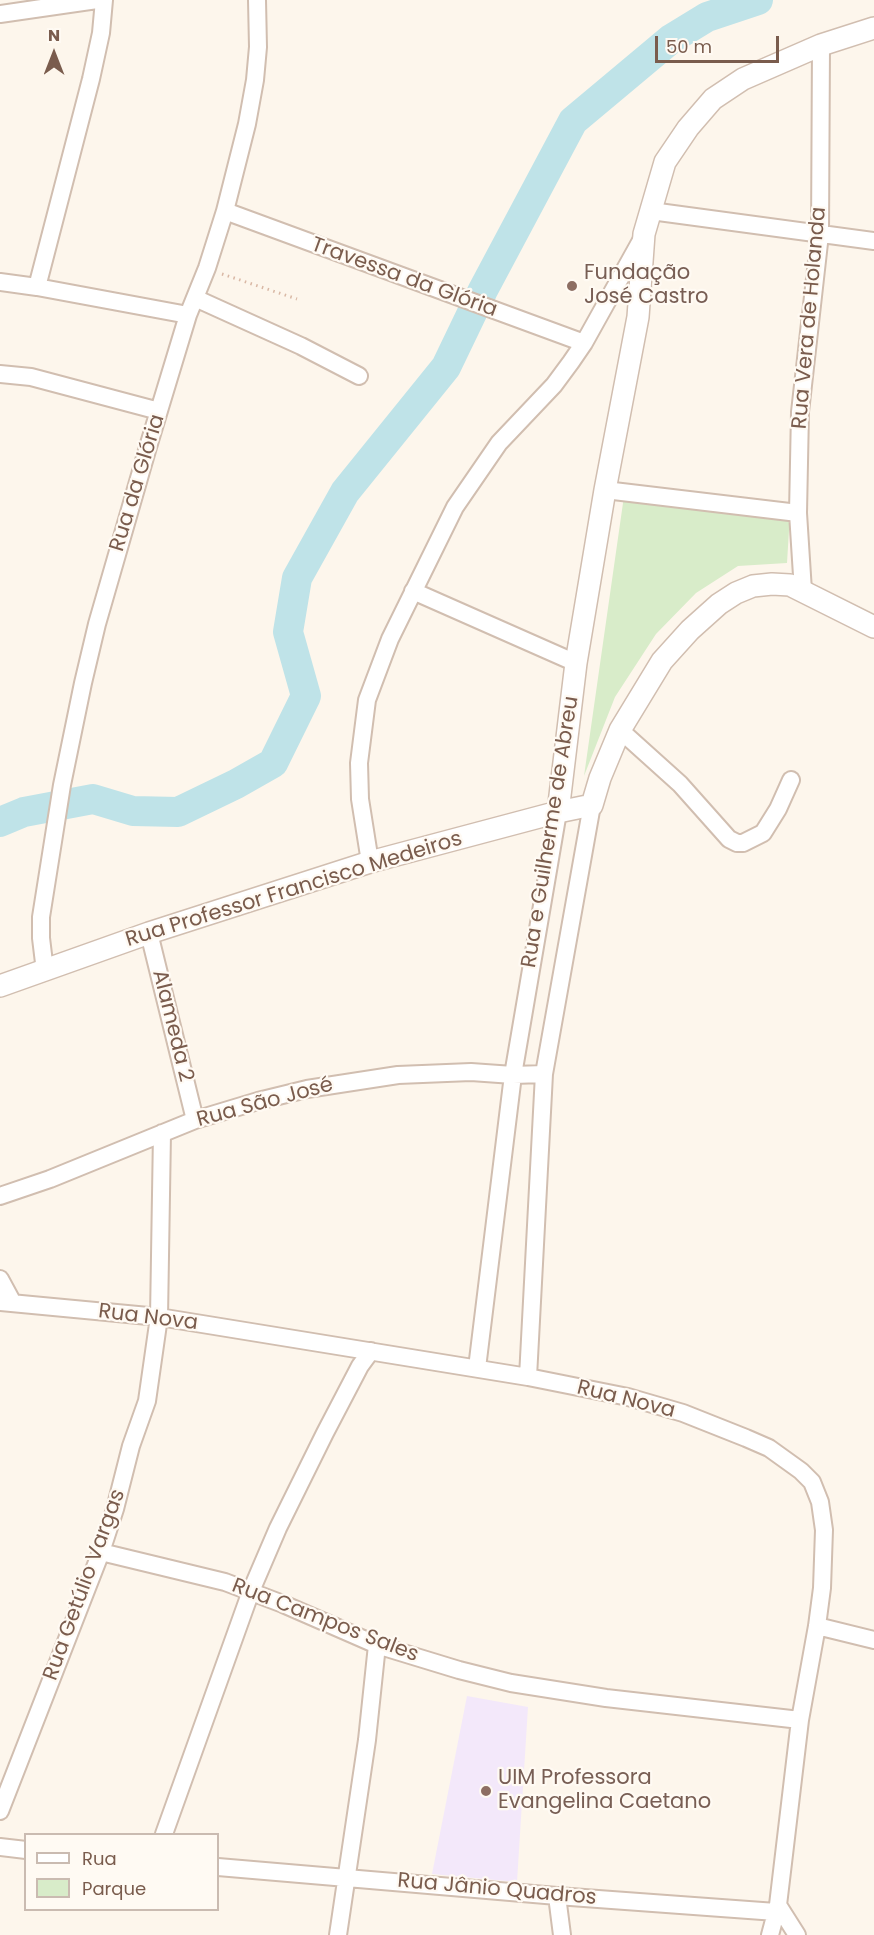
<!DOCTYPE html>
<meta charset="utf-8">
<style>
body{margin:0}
#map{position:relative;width:874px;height:1935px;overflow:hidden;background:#fdf6ec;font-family:Poppins,sans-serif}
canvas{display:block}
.legend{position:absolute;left:24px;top:1833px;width:195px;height:78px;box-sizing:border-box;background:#fffaf3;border:2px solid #cabbb1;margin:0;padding:8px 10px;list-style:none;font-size:18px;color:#7a5c4d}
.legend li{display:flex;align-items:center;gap:12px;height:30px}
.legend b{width:30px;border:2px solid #cabbb1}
.north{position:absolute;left:24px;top:24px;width:60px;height:60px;-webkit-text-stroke:4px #fffaf3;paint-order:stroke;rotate:0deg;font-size:16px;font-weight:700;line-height:24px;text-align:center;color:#7a5c4d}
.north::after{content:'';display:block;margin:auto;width:21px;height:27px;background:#7a5c4d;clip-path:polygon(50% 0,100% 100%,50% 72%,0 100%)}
.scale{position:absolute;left:655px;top:36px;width:124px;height:27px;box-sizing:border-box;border:3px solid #7a5c4d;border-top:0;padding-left:8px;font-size:18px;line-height:21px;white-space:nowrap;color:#7a5c4d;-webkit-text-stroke:4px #fffaf3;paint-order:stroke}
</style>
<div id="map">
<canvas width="874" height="1935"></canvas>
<ul class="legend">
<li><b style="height:8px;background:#fff"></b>Rua</li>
<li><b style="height:16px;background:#d8ecc9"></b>Parque</li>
</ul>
<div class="north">N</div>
<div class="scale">50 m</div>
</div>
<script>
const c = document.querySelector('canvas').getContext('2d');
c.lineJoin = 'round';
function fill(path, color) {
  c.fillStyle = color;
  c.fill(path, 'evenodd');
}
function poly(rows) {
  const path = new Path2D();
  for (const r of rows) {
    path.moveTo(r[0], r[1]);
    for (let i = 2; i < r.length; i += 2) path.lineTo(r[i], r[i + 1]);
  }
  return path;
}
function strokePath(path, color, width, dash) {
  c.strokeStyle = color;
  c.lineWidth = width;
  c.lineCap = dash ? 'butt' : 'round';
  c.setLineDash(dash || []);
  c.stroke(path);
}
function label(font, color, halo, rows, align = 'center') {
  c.font = font + ' Poppins,sans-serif';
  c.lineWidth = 4.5;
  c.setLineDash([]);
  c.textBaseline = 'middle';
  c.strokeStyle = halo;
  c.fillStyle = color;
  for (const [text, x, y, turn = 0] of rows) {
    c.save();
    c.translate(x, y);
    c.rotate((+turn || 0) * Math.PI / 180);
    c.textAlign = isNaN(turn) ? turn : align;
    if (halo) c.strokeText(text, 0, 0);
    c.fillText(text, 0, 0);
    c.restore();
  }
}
fill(poly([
 [467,1696,528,1707,517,1882,432,1874]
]), '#f3e8fa');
fill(poly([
 [624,496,790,514,787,563,738,566,696,593,656,634,615,697,584,776]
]), '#d8ecc9');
strokePath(poly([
 [0,822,24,812,93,799,133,811,178,812,236,784,273,763,306,696,288,632,297,578,345,492,446,367,483,290,573,121,671,39,707,17,758,0]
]), '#bfe3e8', 30);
const minor = poly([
 [0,14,97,0],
 [225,211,584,343],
 [651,211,874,241],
 [0,282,37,287,188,315],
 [37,287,91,79,101,33,104,0],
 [195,298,301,346,359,376],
 [0,374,31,377,159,411],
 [605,490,798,513],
 [413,591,576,663],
 [803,591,798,513,800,412,820,234,821,45],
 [620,730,680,784,729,839,737,843,743,843,763,833,778,809,791,780],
 [370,862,360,799,359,763,367,700,390,639,455,507,499,443,554,385,571,362,584,343,643,237],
 [149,933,195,1120],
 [45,971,41,938,41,917,62,785,83,683,97,624,148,447,188,315,207,268,225,211,247,124,255,80,258,47,257,0],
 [0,1196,50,1179,195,1120,258,1101,307,1089,398,1075,471,1072,513,1075,544,1074],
 [0,1279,13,1303],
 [0,1302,159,1317,528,1377,628,1397,683,1413,746,1438,769,1448,801,1471,812,1482,820,1502,824,1530,822,1588,817,1626,800,1720,778,1905,770,1935],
 [477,1368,513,1075,558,812],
 [528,1377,544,1074,592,805],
 [101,1552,225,1582,283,1604,377,1645,459,1670,511,1683,606,1698,800,1720],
 [817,1626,874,1640],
 [0,1811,101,1552,115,1509,131,1446,147,1401,159,1317,162,1133],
 [164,1834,251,1591,278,1528,325,1433,360,1366,371,1351],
 [0,1847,26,1850],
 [218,1867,557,1896,776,1912],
 [557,1896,562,1935],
 [778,1905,797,1935],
 [338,1935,367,1740,377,1645]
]);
const tertiary = poly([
 [558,812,576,663,605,490,638,317,644,234,665,162,688,128,713,99,743,79,821,45,874,28],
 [0,986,149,933,370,862,558,812,592,805,600,778,620,730,662,661,690,630,719,604,736,593,753,586,772,584,790,585,874,627]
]);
strokePath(minor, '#d1beb0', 20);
strokePath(tertiary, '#d1beb0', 24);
strokePath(poly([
 [222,274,297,299]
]), '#d9b8a5', 3, [1.5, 4.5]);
strokePath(minor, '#fff', 16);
strokePath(tertiary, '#fff', 21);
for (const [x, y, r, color] of [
 [572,286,6,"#8d6e63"],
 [486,1791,6,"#8d6e63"]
]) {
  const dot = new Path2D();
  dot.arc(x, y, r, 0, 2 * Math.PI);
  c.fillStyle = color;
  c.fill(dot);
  strokePath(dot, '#fffaf3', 2);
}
label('21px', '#785e54', '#fffaf3', [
 ["Fundação",584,274],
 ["José Castro",584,298],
 ["UIM Professora",498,1779],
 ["Evangelina Caetano",498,1803]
], 'left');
label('21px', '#7a5c4d', '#fffaf3', [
 ["Travessa da Glória",404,278,20],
 ["Rua Vera de Holanda",810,318,-85],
 ["Rua da Glória",138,483,-73],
 ["Rua e Guilherme de Abreu",551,832,-81],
 ["Rua Professor Francisco Medeiros",294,890,-17],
 ["Alameda 2",172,1026,76],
 ["Rua São José",265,1103,-15],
 ["Rua Nova",148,1318,7],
 ["Rua Nova",626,1400,14],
 ["Rua Getúlio Vargas",85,1585,-70],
 ["Rua Campos Sales",325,1621,21],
 ["Rua Jânio Quadros",497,1890,5]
]);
</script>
